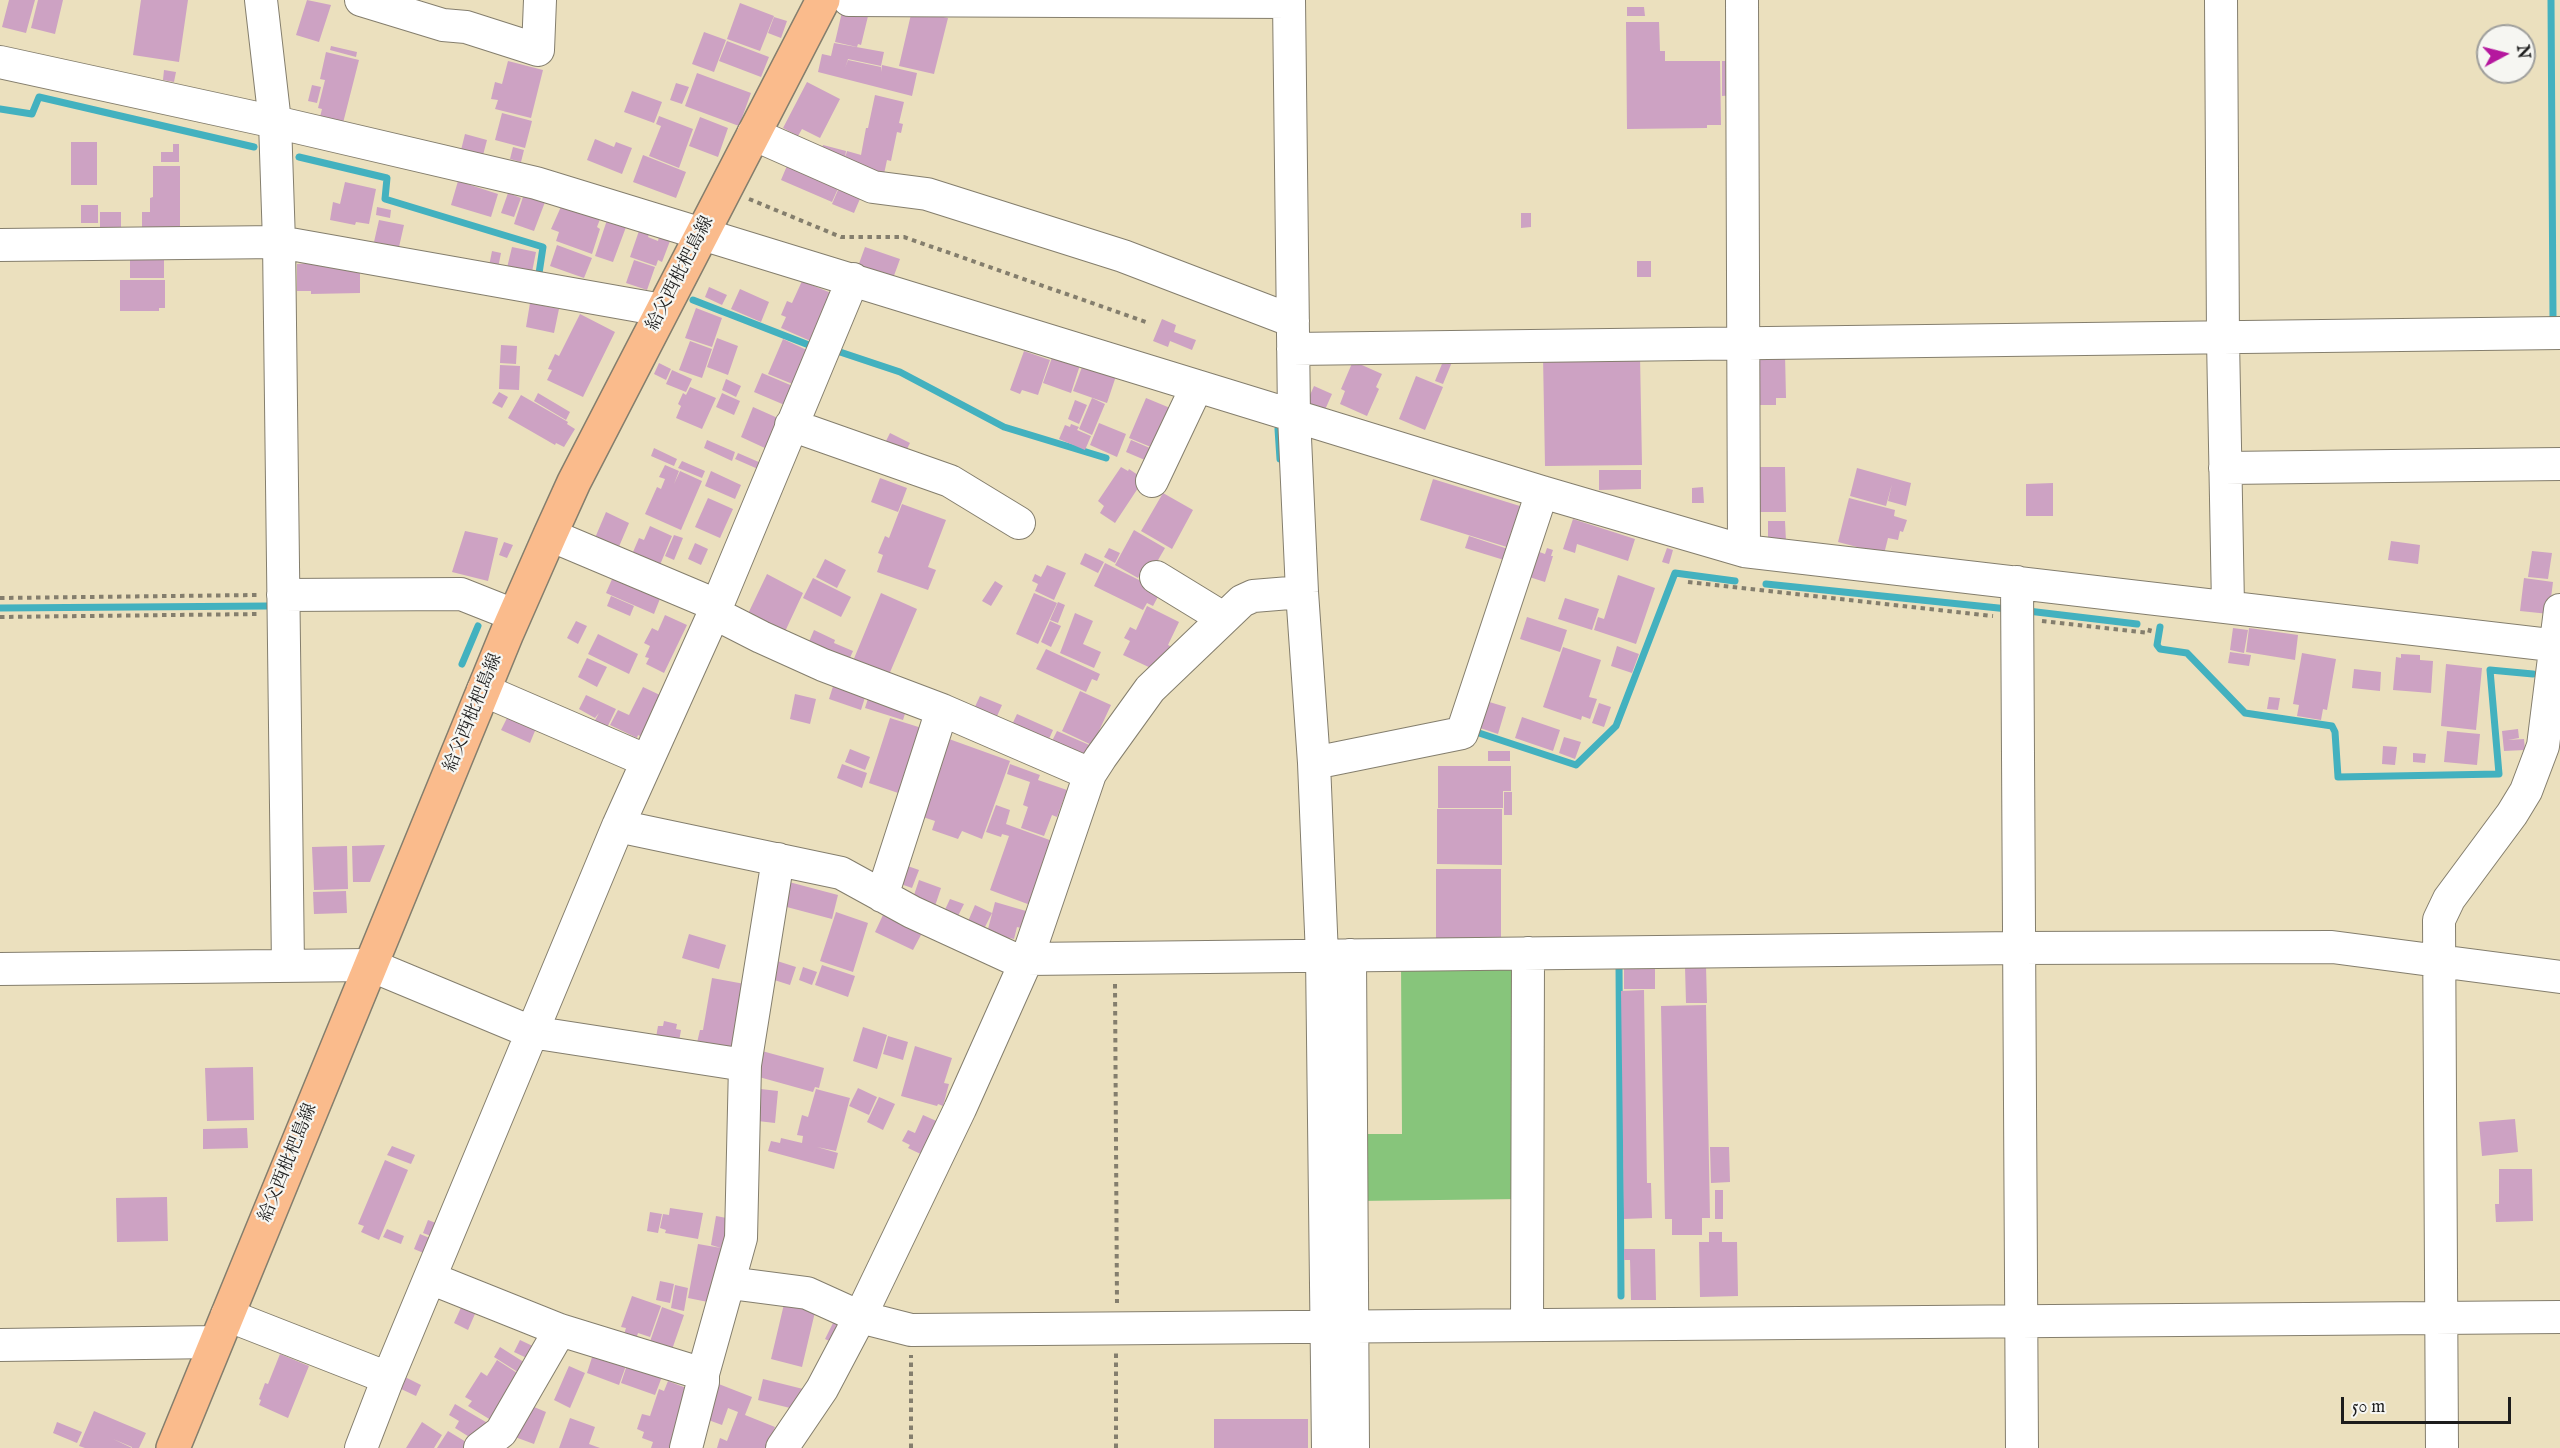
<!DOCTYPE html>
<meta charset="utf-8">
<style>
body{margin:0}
#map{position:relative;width:2560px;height:1448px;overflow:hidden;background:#ebe0be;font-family:"IM FELL English",serif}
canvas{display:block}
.north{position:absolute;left:2476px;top:24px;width:60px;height:60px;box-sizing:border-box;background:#f6f6f2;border:2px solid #9f9f9c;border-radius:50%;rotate:83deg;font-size:16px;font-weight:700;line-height:24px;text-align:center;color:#1c1c1c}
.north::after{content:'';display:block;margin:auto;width:21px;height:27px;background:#b5179e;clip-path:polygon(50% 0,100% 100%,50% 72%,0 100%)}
.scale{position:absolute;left:2341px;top:1397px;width:170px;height:27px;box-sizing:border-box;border:3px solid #1c1c1c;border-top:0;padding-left:8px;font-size:18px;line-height:21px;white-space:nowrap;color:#1c1c1c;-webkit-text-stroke:4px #f6f6f2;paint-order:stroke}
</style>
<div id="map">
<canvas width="2560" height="1448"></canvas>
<div class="north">N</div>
<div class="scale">50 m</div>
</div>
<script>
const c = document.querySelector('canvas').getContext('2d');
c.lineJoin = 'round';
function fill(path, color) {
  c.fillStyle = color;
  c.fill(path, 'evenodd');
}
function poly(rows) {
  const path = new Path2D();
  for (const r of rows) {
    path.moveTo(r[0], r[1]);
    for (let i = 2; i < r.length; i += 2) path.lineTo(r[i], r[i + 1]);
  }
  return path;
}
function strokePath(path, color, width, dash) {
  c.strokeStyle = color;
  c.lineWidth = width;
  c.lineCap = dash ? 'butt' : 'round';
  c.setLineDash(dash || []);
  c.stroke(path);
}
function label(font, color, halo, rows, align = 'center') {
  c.font = font + ' "IM FELL English","Noto Serif JP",serif';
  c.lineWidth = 4.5;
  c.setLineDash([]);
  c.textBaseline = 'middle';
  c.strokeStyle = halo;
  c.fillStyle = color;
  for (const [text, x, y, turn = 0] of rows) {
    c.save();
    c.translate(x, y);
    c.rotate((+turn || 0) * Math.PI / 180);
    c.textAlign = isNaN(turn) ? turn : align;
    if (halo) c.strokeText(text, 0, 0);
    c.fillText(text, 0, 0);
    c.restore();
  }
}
fill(poly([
 [1514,960,1522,1199,1356,1201,1355,1134,1402,1134,1401,962]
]), '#87c57b');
strokePath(poly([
 [0,109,32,114,39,97,254,147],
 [299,157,387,178,385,199,543,247,538,280],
 [693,300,814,347,814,349],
 [2549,322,2553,318,2551,0],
 [834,350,900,372,1004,427,1106,458],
 [1278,429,1280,459],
 [1766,584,2008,609],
 [0,608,268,606],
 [2028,611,2137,624],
 [2160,627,2157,645,2160,649,2187,653,2245,713,2332,726,2335,732,2338,777,2499,774,2490,670,2533,674],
 [462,664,478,626],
 [1473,731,1576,765,1616,726,1675,573,1735,581],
 [1619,963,1621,1296]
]), '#43b1bf', 7);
fill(poly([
 [9,0,35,0,26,33,2,27],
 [38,0,63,0,55,34,31,28],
 [141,0,188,0,179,62,133,55],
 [307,0,331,5,319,42,296,35],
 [740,3,774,16,760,51,727,39],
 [1627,7,1644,7,1645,16,1627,16],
 [912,10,948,18,934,74,899,66],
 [842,12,869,12,861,45,858,44,857,47,835,42],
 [774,17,787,21,781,38,768,33],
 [1626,22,1659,22,1660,51,1665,51,1665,61,1720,61,1721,125,1707,125,1707,128,1627,129],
 [704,32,726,40,714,72,692,64],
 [727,41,769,57,761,77,719,61],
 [834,43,884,52,881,66,848,59,845,68,848,60,881,67,881,72,882,65,917,73,912,96,818,72,822,54,831,56],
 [331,46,357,52,356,57,330,50],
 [326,52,359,60,343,123,320,117,322,109,318,108,325,80,320,79],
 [508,61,543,70,531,118,495,109,498,100,491,99,495,82,502,84],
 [1722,61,1734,61,1734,95,1722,96],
 [164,70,176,72,174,82,163,80],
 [697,73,751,93,739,126,685,106],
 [807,82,840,99,820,138,802,129,798,136,783,128],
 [676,83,689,87,682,104,670,100],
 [312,85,321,87,317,103,308,101],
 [632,91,662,102,654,123,624,112],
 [875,95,904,102,899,123,903,124,901,133,897,132,891,161,887,160,884,174,820,156,823,145,846,151,845,158,847,151,861,155,866,128,868,128],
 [502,113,532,121,525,148,495,140],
 [659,116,693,129,679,168,649,156,661,126,656,124],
 [700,117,728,128,718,157,689,146],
 [465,134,487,140,482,159,460,154],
 [595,139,614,147,616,142,632,148,622,174,587,160],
 [71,142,97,142,97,185,71,185],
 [173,144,179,144,179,162,161,162,161,152,173,152],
 [513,147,524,150,521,162,510,159],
 [643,155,686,172,676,198,633,182],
 [789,161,840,184,832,202,781,180],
 [153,166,180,166,180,236,142,233,142,212,150,212,150,198,153,197],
 [458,181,498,194,491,217,451,205],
 [345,182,376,189,369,224,356,222,355,225,330,220,333,202,340,204],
 [845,186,862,194,854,213,832,204,838,190,842,191],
 [508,193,521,198,514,217,501,213],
 [524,194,545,202,534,231,514,224],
 [564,200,602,214,597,227,600,229,592,254,556,241,559,232,551,229],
 [81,205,98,205,98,223,81,223],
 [377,207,391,210,390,218,376,215],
 [100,212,121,212,121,234,100,234],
 [1521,213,1531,213,1531,227,1521,228],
 [379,220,404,225,399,247,374,242],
 [607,220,626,227,613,262,595,256],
 [641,225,651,229,648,237,658,241,659,237,670,241,662,262,658,260,656,266,630,257],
 [557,245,592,258,584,278,550,266],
 [512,247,536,252,531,277,506,272],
 [865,247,900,259,891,284,856,272],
 [492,251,501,253,498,268,489,266],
 [130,258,164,258,164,278,130,278],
 [634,260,655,267,647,290,626,283],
 [1637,261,1651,261,1651,277,1637,277],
 [309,263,360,273,360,293,311,294,311,291,297,291,297,264],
 [120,280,165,280,165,308,159,308,159,311,120,311],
 [802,281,836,295,815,343,781,328,786,317,781,315,787,301,792,303],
 [709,287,727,295,722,305,705,297],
 [740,289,769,302,761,322,731,309],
 [530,303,559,309,554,333,526,327],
 [696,308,722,318,712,347,685,338],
 [580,314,615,332,583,397,547,380,552,370,548,369,555,354,559,356],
 [1162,319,1176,325,1174,332,1196,340,1192,350,1170,341,1168,347,1153,341],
 [717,338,738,346,728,375,707,367],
 [783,339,809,351,795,385,768,374],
 [690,341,712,349,702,378,679,370],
 [501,345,517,346,516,364,500,363],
 [1024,351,1050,360,1038,395,1022,390,1020,394,1010,390],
 [1054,352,1081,362,1071,393,1043,383],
 [1785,354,1786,398,1776,398,1776,405,1753,405,1751,355],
 [1640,355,1642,465,1545,466,1543,356],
 [1444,359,1452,362,1443,384,1435,381],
 [1353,361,1382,374,1376,387,1379,389,1367,416,1340,404,1345,391,1341,389],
 [659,363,671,369,666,380,654,374],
 [500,365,520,366,519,390,499,389],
 [1082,367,1117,373,1107,403,1073,391],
 [672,370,692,379,686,392,666,384],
 [762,373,795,387,787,406,754,392],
 [1416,376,1443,387,1425,430,1399,419],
 [726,379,741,386,736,397,722,390],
 [1314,386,1332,394,1324,412,1306,404],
 [690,387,716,398,702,429,676,418,681,406,678,404,683,393,686,395],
 [499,392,508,397,502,408,492,403],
 [538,393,570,412,566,420,534,401],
 [722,393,740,401,734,415,716,407],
 [521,395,568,422,567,424,575,429,564,447,556,443,555,445,508,418],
 [1092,398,1105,404,1092,435,1079,429],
 [1146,398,1175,410,1158,450,1129,438],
 [1075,400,1087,405,1079,424,1068,419],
 [753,407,780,419,767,449,741,437],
 [1099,423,1126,434,1117,457,1090,445],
 [1071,424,1079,427,1077,430,1091,436,1085,450,1059,439,1065,425,1070,427],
 [890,433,910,443,902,459,882,449],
 [707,440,735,452,732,461,704,448],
 [1131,440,1157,451,1152,463,1126,452],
 [654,448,677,459,674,466,651,456],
 [738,453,761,463,758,469,735,459],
 [682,461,705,471,702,478,678,468],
 [665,465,679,471,674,484,680,471,702,481,681,530,645,514,657,487,661,489,665,479,659,477],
 [1121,467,1128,471,1129,469,1144,479,1115,523,1100,513,1104,506,1098,501],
 [1756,467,1785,467,1786,512,1756,512],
 [1857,468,1911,483,1906,506,1888,501,1892,484,1886,506,1850,496],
 [1599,470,1641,470,1641,489,1599,490],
 [711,471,741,485,735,499,705,486],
 [880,478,907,488,898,512,871,502],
 [1433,479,1523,507,1510,548,1420,520],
 [2053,483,2053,516,2026,516,2026,484],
 [1703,487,1704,503,1692,503,1692,488],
 [1163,493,1193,510,1172,549,1141,531],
 [708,498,733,509,720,538,695,527],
 [1849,498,1895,510,1894,516,1907,520,1903,532,1900,531,1898,540,1888,538,1884,554,1838,542],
 [902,504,946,520,928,567,936,570,928,590,877,572,883,555,878,553,885,536,889,538],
 [606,512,629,523,615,556,592,545],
 [1573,519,1635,539,1628,561,1577,544,1575,553,1563,549],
 [1768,521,1785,521,1786,541,1768,541],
 [650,526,672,536,657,572,633,552,639,538,644,540],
 [1134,530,1165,548,1150,574,1143,570,1138,578,1115,565],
 [465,531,498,538,488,581,452,572],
 [674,535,683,538,674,560,665,556],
 [1469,536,1508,549,1504,560,1465,548],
 [2391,541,2420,545,2418,564,2388,560],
 [504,542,513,545,507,558,499,555],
 [695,543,708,549,701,565,688,559],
 [1109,548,1120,553,1115,563,1104,557],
 [1547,548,1553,550,1551,556,1553,556,1545,582,1523,575,1531,549,1545,554],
 [1667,548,1673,550,1669,564,1662,562],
 [2532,551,2552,553,2548,579,2528,577],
 [1085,553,1104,562,1098,573,1080,564],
 [825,559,846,570,837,588,816,577],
 [1105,563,1161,591,1153,606,1147,603,1143,610,1094,586],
 [1047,565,1066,573,1054,600,1035,591,1038,584,1032,581,1035,574,1041,577],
 [616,570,663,591,654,614,606,593],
 [767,574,803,593,782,638,745,620],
 [1618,575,1655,588,1636,644,1594,630,1598,617,1604,619],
 [813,578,851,597,841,617,803,598],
 [2524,578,2553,582,2549,614,2520,611],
 [995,581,1003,586,991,606,982,601],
 [881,593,917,609,888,677,853,661],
 [1034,593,1057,603,1038,644,1016,634],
 [611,596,634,606,630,616,607,606],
 [1565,598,1599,609,1592,630,1558,619],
 [1058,602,1065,605,1058,623,1050,620],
 [1147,606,1179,622,1168,645,1174,648,1155,670,1123,655,1130,641,1124,638,1130,627,1136,630],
 [1075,613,1093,621,1083,644,1101,652,1094,668,1060,653],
 [665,615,687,625,664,673,646,664,649,658,645,657,650,646,644,643,652,628,658,631],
 [1527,617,1567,630,1560,652,1520,639],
 [576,621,587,626,578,644,567,638],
 [1050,621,1061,626,1051,647,1041,642],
 [2233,628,2248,630,2244,653,2230,650],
 [2249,628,2298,635,2295,660,2246,652],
 [814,630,835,640,834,643,853,651,845,669,805,651],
 [598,634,638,654,629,674,588,654],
 [1617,646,1639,654,1632,673,1611,666],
 [1563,647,1601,660,1589,697,1597,699,1590,719,1582,716,1581,720,1543,707],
 [1046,649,1100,674,1097,681,1092,679,1086,692,1036,669],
 [2230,652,2251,655,2249,666,2228,663],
 [2302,653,2336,659,2327,710,2323,709,2321,720,2297,716,2299,705,2293,704],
 [2401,654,2420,655,2420,660,2433,661,2431,693,2393,690,2396,657,2401,658],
 [587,658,607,667,597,687,578,677],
 [2446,664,2482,668,2476,730,2441,726],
 [2354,669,2381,672,2380,691,2352,688],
 [836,677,868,688,861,710,829,699],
 [643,687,662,696,642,737,638,735,637,738,610,725,618,710,629,715],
 [871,689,909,701,903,720,865,708],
 [1080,691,1111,705,1098,733,1101,735,1096,747,1062,731],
 [795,694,816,699,810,724,790,719],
 [586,695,616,709,606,730,593,724,599,713,595,718,579,709],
 [980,696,1002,705,994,723,972,713],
 [2269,697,2280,698,2278,710,2267,709],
 [1486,701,1506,707,1498,734,1477,727],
 [1599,703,1611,707,1604,727,1592,723],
 [509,714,537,726,530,743,501,730],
 [1017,714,1053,730,1045,748,1009,731],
 [1522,717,1560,730,1553,751,1515,738],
 [890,718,928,730,907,796,869,783],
 [2518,729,2519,738,2508,740,2524,739,2525,750,2504,751,2502,731],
 [1057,731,1094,747,1085,766,1048,749],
 [2447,731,2480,734,2477,765,2444,762],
 [1564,737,1581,742,1575,759,1559,753],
 [949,739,1010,761,982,839,962,831,958,839,932,830,935,821,917,815],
 [2383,746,2397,747,2395,765,2382,764],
 [850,749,870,757,865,770,845,762],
 [1488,751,1510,751,1510,761,1488,761],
 [2413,753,2426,754,2425,763,2413,762],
 [842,764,867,773,862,788,837,778],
 [1010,764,1040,775,1038,780,1067,790,1057,817,1052,815,1044,836,1021,828,1028,807,1023,805,1030,782,1007,774],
 [1438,766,1511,766,1511,791,1503,791,1503,808,1438,808],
 [1504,792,1512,792,1512,815,1504,815],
 [996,805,1010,810,1006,824,1055,842,1033,906,990,890,1009,836,1002,834,1001,837,986,832],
 [1437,809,1502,809,1502,865,1437,864],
 [385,845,370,882,353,882,352,846],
 [347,846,348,889,314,890,312,847],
 [902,864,919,870,912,888,895,882],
 [1436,869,1501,869,1501,939,1436,938],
 [919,880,941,888,935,906,913,898],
 [789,882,838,895,832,919,783,906],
 [346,891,347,913,314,914,313,892],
 [950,899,964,904,954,924,941,918],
 [995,902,1026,911,1021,928,1017,927,1014,939,987,933],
 [975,905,992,913,982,933,966,926],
 [836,912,868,923,853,972,820,961],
 [883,915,922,933,913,950,875,932],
 [689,934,726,945,719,969,682,958],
 [774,960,796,967,790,985,768,978],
 [822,965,855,976,848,997,815,985],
 [1706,966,1707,1003,1686,1003,1685,967],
 [803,967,817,972,812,985,799,980],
 [1655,968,1655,989,1624,989,1624,969],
 [712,978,750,985,738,1054,696,1047,700,1030,703,1030],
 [1644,990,1647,1183,1651,1183,1652,1218,1624,1219,1621,991],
 [1706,1005,1710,1218,1702,1218,1702,1235,1672,1235,1672,1219,1665,1219,1661,1006],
 [664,1021,677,1024,676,1029,681,1030,678,1047,655,1043,658,1026,663,1026],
 [863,1027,887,1035,877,1069,853,1061],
 [888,1036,908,1042,903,1060,883,1054],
 [915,1046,952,1058,944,1083,949,1084,943,1106,938,1104,937,1106,901,1096],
 [762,1051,824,1068,819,1088,815,1087,813,1092,759,1077],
 [253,1067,254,1120,207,1121,205,1068],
 [752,1088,778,1091,775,1123,749,1120],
 [858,1088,877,1097,869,1115,849,1106],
 [816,1089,850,1098,836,1151,817,1147,838,1153,834,1169,768,1151,771,1141,780,1143,781,1138,802,1143,803,1136,797,1135,802,1115,808,1117],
 [879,1097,895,1104,883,1130,867,1122],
 [923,1115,943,1124,927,1157,908,1148,910,1145,902,1141,908,1130,915,1133],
 [2515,1119,2518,1152,2482,1156,2479,1122],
 [247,1128,248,1148,203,1149,203,1129],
 [392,1146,415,1155,411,1164,387,1155],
 [1710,1147,1729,1147,1730,1182,1711,1183],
 [385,1160,408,1170,379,1240,361,1232,364,1226,358,1224],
 [2499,1169,2532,1169,2533,1221,2496,1222,2495,1204,2499,1204],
 [1715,1190,1723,1190,1723,1219,1715,1219],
 [167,1197,168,1241,117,1242,116,1198],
 [670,1208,703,1213,698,1239,665,1233,666,1230,660,1228,663,1214,669,1215],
 [650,1212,662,1214,658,1233,647,1231],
 [716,1216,737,1220,708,1302,688,1298,698,1244,721,1248,711,1245],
 [428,1220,436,1223,431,1236,423,1233],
 [387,1229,404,1236,401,1244,383,1237],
 [1709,1232,1722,1232,1722,1242,1737,1242,1738,1296,1700,1297,1699,1242,1709,1242],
 [420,1234,432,1239,426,1254,414,1249],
 [1624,1249,1655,1249,1656,1300,1631,1300,1630,1260,1624,1260],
 [660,1281,674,1284,670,1303,656,1300],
 [675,1285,688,1288,684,1311,671,1308],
 [632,1296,661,1306,650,1337,638,1333,634,1346,622,1341,626,1328,621,1327],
 [464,1301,478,1307,468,1330,454,1323],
 [784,1304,815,1312,802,1367,771,1359],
 [662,1307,684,1315,668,1361,646,1353],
 [836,1317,849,1324,838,1345,825,1339],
 [520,1340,539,1349,533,1361,514,1352],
 [500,1347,530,1366,524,1376,494,1357],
 [594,1351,627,1363,619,1385,587,1373],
 [280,1354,309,1366,288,1418,259,1405,261,1400,259,1399,265,1383,268,1384],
 [497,1360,528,1380,499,1425,468,1406,472,1401,465,1397,481,1372,487,1376],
 [628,1362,663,1374,655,1395,621,1383],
 [569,1366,585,1373,570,1408,554,1400],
 [405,1377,421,1385,416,1396,399,1388],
 [763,1379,807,1390,802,1411,758,1400],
 [668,1381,697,1392,678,1448,651,1448,653,1442,642,1438,644,1432,637,1429,642,1414,650,1416,659,1389,664,1391],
 [711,1381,752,1397,745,1415,775,1427,767,1448,717,1448,720,1438,727,1441,738,1412,728,1408,722,1425,703,1418],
 [455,1404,491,1425,479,1443,455,1428,459,1421,449,1415],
 [527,1404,546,1412,534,1444,515,1437],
 [94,1411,146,1433,139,1448,132,1448,132,1447,113,1439,132,1448,85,1448,79,1446],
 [570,1418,595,1427,589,1444,600,1448,559,1448],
 [1214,1419,1308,1419,1308,1448,1214,1448],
 [57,1422,82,1432,77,1443,53,1433],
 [422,1422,442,1435,434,1448,406,1448],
 [448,1431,471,1445,469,1448,437,1448]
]), '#cda2c3');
const minor = poly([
 [261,0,275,122,279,242,288,966],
 [361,0,443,25,466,27,538,50,540,0],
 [849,0,1289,2],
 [1289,0,1294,416,1302,592,1314,763,1322,956,1328,1448],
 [1742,0,1744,551],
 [2221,0,2223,339,2228,606],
 [0,62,275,122,536,183,1542,492,1744,551,2560,646],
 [753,134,873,187,927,194,1123,256,1293,321],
 [0,245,279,242,662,310],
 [1293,349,2560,333],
 [791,425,950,481,1019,523],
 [2225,468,2560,464],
 [1152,481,1197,386],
 [550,535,716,605],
 [1156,577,1223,618],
 [2017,582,2022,1448],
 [283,595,461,594,514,615],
 [714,613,761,637,823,665,942,710,1090,774],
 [483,690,645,760],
 [1314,763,1462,733,1542,492],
 [618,826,841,873,912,912,1012,958,1027,959,2018,948,2332,947,2560,977],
 [882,896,942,710],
 [1350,955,1353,1448],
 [0,969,370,965,531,1032,745,1065,741,1238,703,1374,703,1382,686,1448],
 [745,1065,778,859],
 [430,1278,560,1330,703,1374],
 [730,1283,807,1293,860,1317,911,1330,2560,1317],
 [227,1315,388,1378],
 [1527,1324,1528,953],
 [0,1345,216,1342],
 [361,1448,388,1378,618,826,714,613,853,279],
 [480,1448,501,1432,560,1330],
 [782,1448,822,1389,860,1317,960,1109,1027,959,1090,774,1101,757,1150,689,1242,601,1253,596,1302,592],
 [2442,1448,2439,920,2449,899,2512,814,2526,791,2543,746,2560,610]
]);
const major = poly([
 [173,1448,507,633,550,535,574,482,823,0]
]);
strokePath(minor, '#847e6d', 34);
strokePath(major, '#847e6d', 36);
strokePath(poly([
 [749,199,841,237,904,237,1146,322],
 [1688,582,1993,616],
 [0,598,257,595],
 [0,617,259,614],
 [2042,621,2149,633,2151,625],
 [1115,984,1117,1303],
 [911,1448,911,1355],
 [1116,1448,1116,1353]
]), '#847e6d', 4, [4.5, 4.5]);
strokePath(minor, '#fff', 32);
strokePath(major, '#fabb8c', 33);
label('18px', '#1c1c1c', '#f6f6f2', [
 ["給父西枇杷島線",681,274,-63],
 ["給父西枇杷島線",474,713,-68],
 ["給父西枇杷島線",289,1163,-68]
]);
</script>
